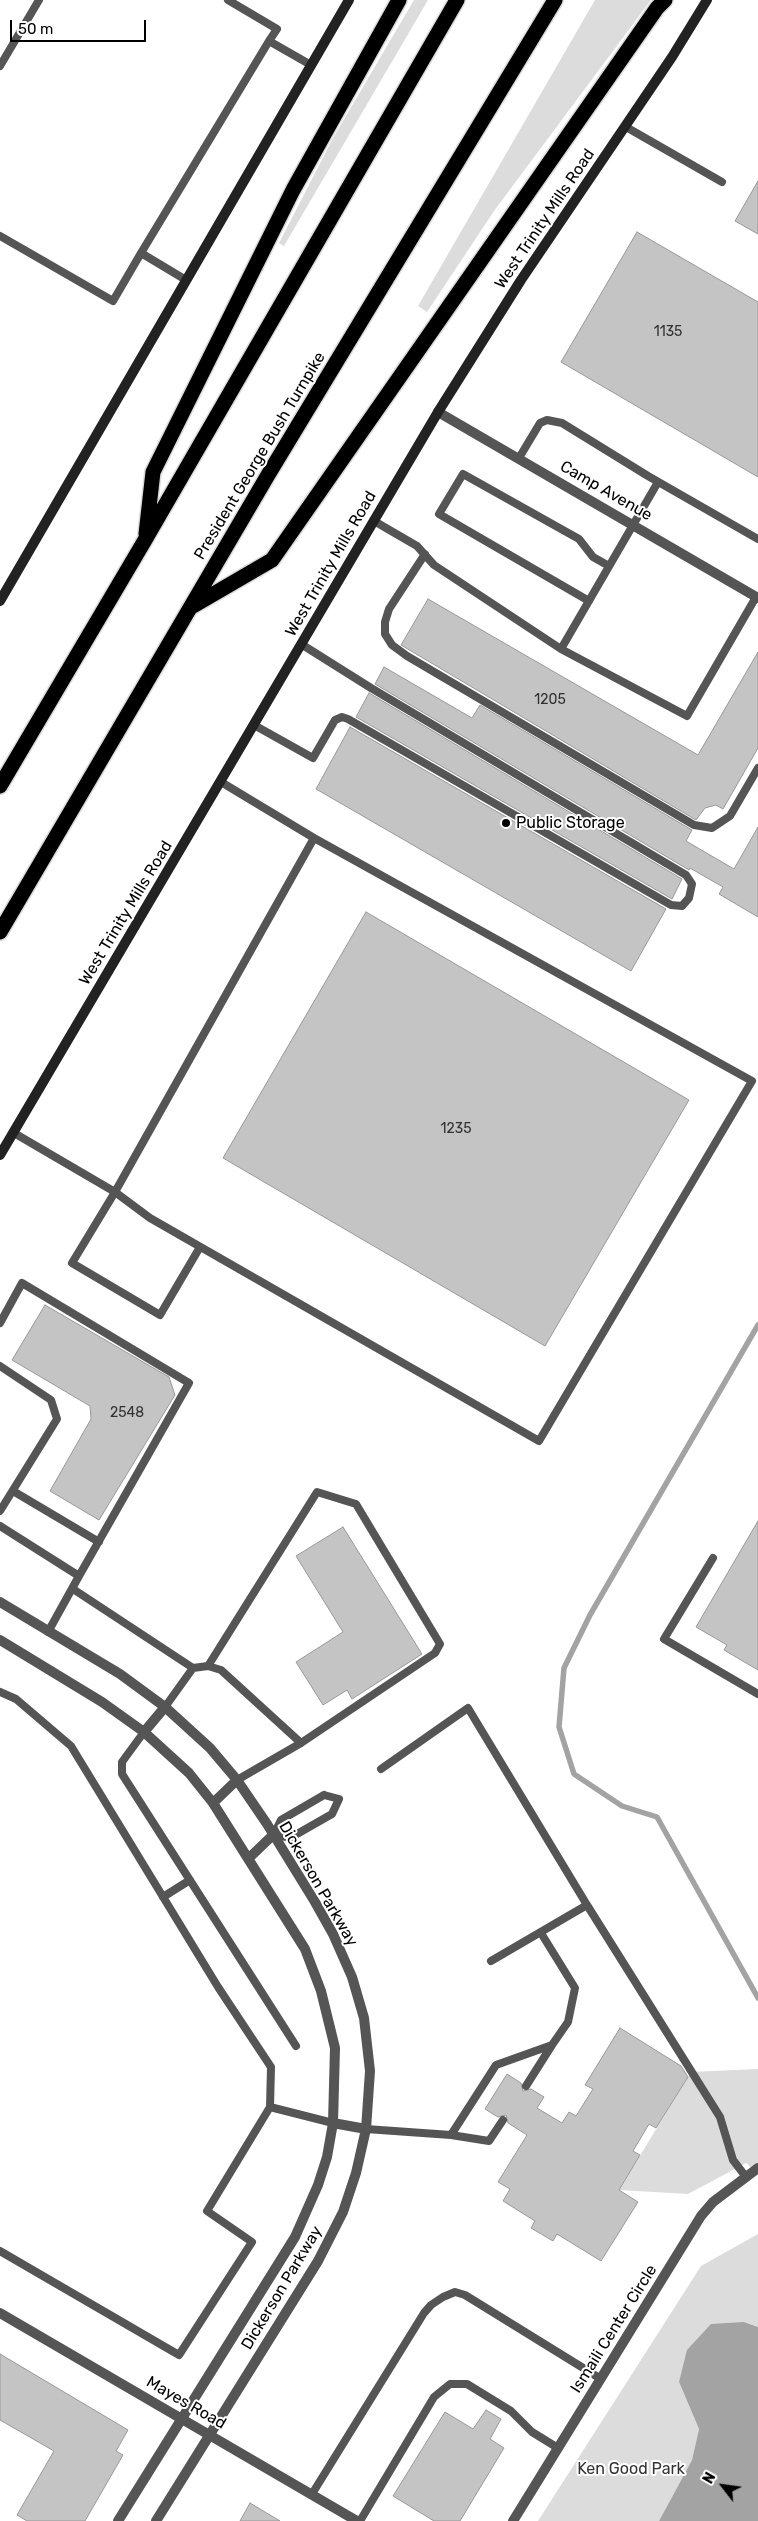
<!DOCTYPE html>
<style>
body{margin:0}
#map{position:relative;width:758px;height:2521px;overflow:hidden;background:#fff;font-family:Rubik,sans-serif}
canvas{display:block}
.north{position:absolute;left:698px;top:2461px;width:50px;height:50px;-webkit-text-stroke:4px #fff;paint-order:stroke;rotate:300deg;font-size:14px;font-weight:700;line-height:20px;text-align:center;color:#000}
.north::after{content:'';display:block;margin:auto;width:18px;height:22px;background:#000;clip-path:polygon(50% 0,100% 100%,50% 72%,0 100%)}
.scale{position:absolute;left:10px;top:20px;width:136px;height:22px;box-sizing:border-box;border:2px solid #000;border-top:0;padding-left:6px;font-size:15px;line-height:18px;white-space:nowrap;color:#000;-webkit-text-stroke:4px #fff;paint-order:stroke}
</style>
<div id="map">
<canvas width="758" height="2521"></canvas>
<div class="north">N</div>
<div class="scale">50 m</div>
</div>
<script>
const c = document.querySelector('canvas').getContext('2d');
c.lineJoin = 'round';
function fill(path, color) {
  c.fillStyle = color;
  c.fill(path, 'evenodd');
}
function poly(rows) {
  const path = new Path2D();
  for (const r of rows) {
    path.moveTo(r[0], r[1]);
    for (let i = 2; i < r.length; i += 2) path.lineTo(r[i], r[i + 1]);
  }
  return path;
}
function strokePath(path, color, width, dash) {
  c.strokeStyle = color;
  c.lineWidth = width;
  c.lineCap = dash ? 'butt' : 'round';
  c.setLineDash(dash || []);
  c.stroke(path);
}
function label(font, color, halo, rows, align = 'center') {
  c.font = font + ' Rubik,sans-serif';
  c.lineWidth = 4;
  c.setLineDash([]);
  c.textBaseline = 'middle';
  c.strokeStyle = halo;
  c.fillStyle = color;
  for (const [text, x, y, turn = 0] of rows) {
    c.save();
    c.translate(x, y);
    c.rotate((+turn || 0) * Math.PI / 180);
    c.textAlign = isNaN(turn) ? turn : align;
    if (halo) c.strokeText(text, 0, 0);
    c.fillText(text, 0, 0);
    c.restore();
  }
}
fill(poly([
 [414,0,428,0,284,246,279,243,333,138],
 [595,0,651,0,494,211,427,312,418,306],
 [758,2069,758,2173,746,2163,688,2194,619,2190,691,2072],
 [758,2234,758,2327,744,2322,679,2382,699,2429,692,2460,659,2521,538,2521,701,2266]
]), '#dcdcdc');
fill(poly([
 [744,2322,758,2327,758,2521,659,2521,692,2460,699,2429,679,2382,687,2350,711,2324]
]), '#a3a3a3');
strokePath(poly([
 [758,1325,590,1615,564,1668,559,1727,574,1774,622,1806,657,1817,758,1998]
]), '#a3a3a3', 5.5);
const building = poly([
 [758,181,758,234,735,221,758,181],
 [637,232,758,302,758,477,561,362,637,232],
 [428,599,698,755,758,652,758,748,723,809,716,805,705,808,696,820,401,645,428,599],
 [384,667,472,718,480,705,692,830,686,841,734,869,758,827,758,917,719,894,723,887,690,868,689,870,375,684,384,667],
 [369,693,682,879,672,899,356,717,369,693],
 [350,727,666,909,631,971,316,789,350,727],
 [366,912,689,1100,545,1346,223,1158,366,912],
 [45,1305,169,1377,175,1395,99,1520,50,1491,91,1419,90,1406,12,1360,45,1305],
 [758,1521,758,1670,724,1650,727,1645,696,1627,758,1521],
 [343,1527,422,1654,352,1699,347,1690,323,1705,296,1662,343,1632,296,1556,343,1527],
 [620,2028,681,2066,688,2077,656,2128,649,2124,633,2151,640,2155,619,2190,638,2202,601,2261,557,2234,553,2241,531,2228,535,2221,503,2201,510,2189,498,2182,527,2135,508,2123,506,2115,498,2117,485,2109,507,2074,521,2083,523,2091,531,2089,544,2097,537,2108,562,2123,569,2112,576,2116,593,2089,585,2085,620,2028],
 [0,2354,128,2430,116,2451,123,2455,85,2521,27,2521,17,2515,54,2451,0,2420,0,2354],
 [486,2410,501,2419,490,2439,504,2448,460,2521,434,2521,393,2496,445,2412,473,2429,486,2410],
 [250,2503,280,2521,240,2521,250,2503]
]);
fill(building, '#c4c4c4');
strokePath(building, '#999', 1);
const motorway = poly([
 [146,534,153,472,293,190,399,0],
 [193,606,272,560,657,8,665,0],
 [0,786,145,540,457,0],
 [0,932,268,475,555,0]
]);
strokePath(motorway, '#dbdbdb', 18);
strokePath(poly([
 [228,0,277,29,269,41,311,65],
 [0,66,39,0],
 [626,127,722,182],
 [0,236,113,301,141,253,186,280],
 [141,253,269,41],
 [519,458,540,423,547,420,562,423,648,476,758,539],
 [658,482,561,649,687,716,756,597],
 [374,521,417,546,434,565,561,649],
 [425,554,389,609,385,622,385,634,392,645,407,656,694,825,712,828,730,816,758,768],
 [589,601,439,514,463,474,579,539,593,557,609,566],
 [254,725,313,758,335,720,342,717,348,719,671,905,682,906,689,898,692,884,686,875,371,688,301,644],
 [14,1133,115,1192,314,838,221,782],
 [200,1247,160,1315,72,1263,115,1192,150,1218,539,1441,752,1081,314,838],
 [0,1323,22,1283,189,1383,79,1576,0,1526],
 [0,1366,51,1400,57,1419,0,1511],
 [13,1491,99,1542],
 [713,1558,664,1639,758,1694],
 [73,1589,193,1668],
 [48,1632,79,1576],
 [208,1666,317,1492,356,1504,440,1644,435,1653,301,1743,237,1780],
 [0,1692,16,1699,71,1746,218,1987,271,2067,270,2107],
 [165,1707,193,1668,208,1666,221,1670,301,1743],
 [144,1732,122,1762,122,1774,296,2046],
 [381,1769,468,1708,587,1905,491,1961],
 [324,1795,339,1799,332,1814,290,1838,274,1834,281,1820,324,1795],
 [163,1897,190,1880],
 [587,1905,720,2117,733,2160,746,2177],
 [526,2086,552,2045],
 [366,2129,451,2135,496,2065,552,2045,568,2022,575,1988,541,1933],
 [451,2135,489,2141,503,2120],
 [0,2251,179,2355,252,2242,207,2211,270,2107,333,2123],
 [312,2494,424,2313,431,2305,443,2297,455,2292,465,2295,601,2379],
 [360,2521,434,2397,450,2384,467,2384,511,2411,532,2432,558,2448]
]), '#555', 8);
strokePath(poly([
 [438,412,758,598],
 [0,2313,357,2521],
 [513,2521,701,2216,713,2202,758,2168]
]), '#555', 10);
strokePath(poly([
 [0,1602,120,1674,165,1707,210,1748,237,1780,267,1824,315,1902,333,1934,352,1977,364,2018,370,2071,366,2129,356,2173,343,2212,318,2261,156,2521],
 [0,1640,102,1702,144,1732,189,1773,213,1803,305,1949,321,1991,335,2048,333,2123,327,2157,318,2185,295,2237,118,2521],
 [144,1732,165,1707],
 [213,1803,237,1780],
 [249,1858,274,1834],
 [333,2123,366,2129]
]), '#555', 10);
strokePath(poly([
 [0,601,349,0],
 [0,1155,438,412,521,280,672,57,707,0]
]), '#222', 10);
strokePath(motorway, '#000', 15);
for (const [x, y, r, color] of [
 [506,823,5,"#000"]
]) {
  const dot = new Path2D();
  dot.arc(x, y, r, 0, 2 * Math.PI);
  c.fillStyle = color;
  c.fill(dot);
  strokePath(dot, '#fff', 2);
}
label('14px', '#313131', null, [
 ["1135",668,332],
 ["1205",550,700],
 ["1235",456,1129],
 ["2548",127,1413]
]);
label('16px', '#000', '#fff', [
 ["West Trinity Mills Road",545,219,-56],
 ["President George Bush Turnpike",260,456,-59],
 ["Camp Avenue",606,491,30],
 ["West Trinity Mills Road",331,564,-60],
 ["West Trinity Mills Road",126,913,-59],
 ["Dickerson Parkway",318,1884,60],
 ["Dickerson Parkway",282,2288,-59],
 ["Ismaili Center Circle",614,2329,-58],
 ["Mayes Road",186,2403,30]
]);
label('16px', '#000', '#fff', [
 ["Public Storage",516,823]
], 'left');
label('16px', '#333', '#fff', [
 ["Ken Good Park",631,2469]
]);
</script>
